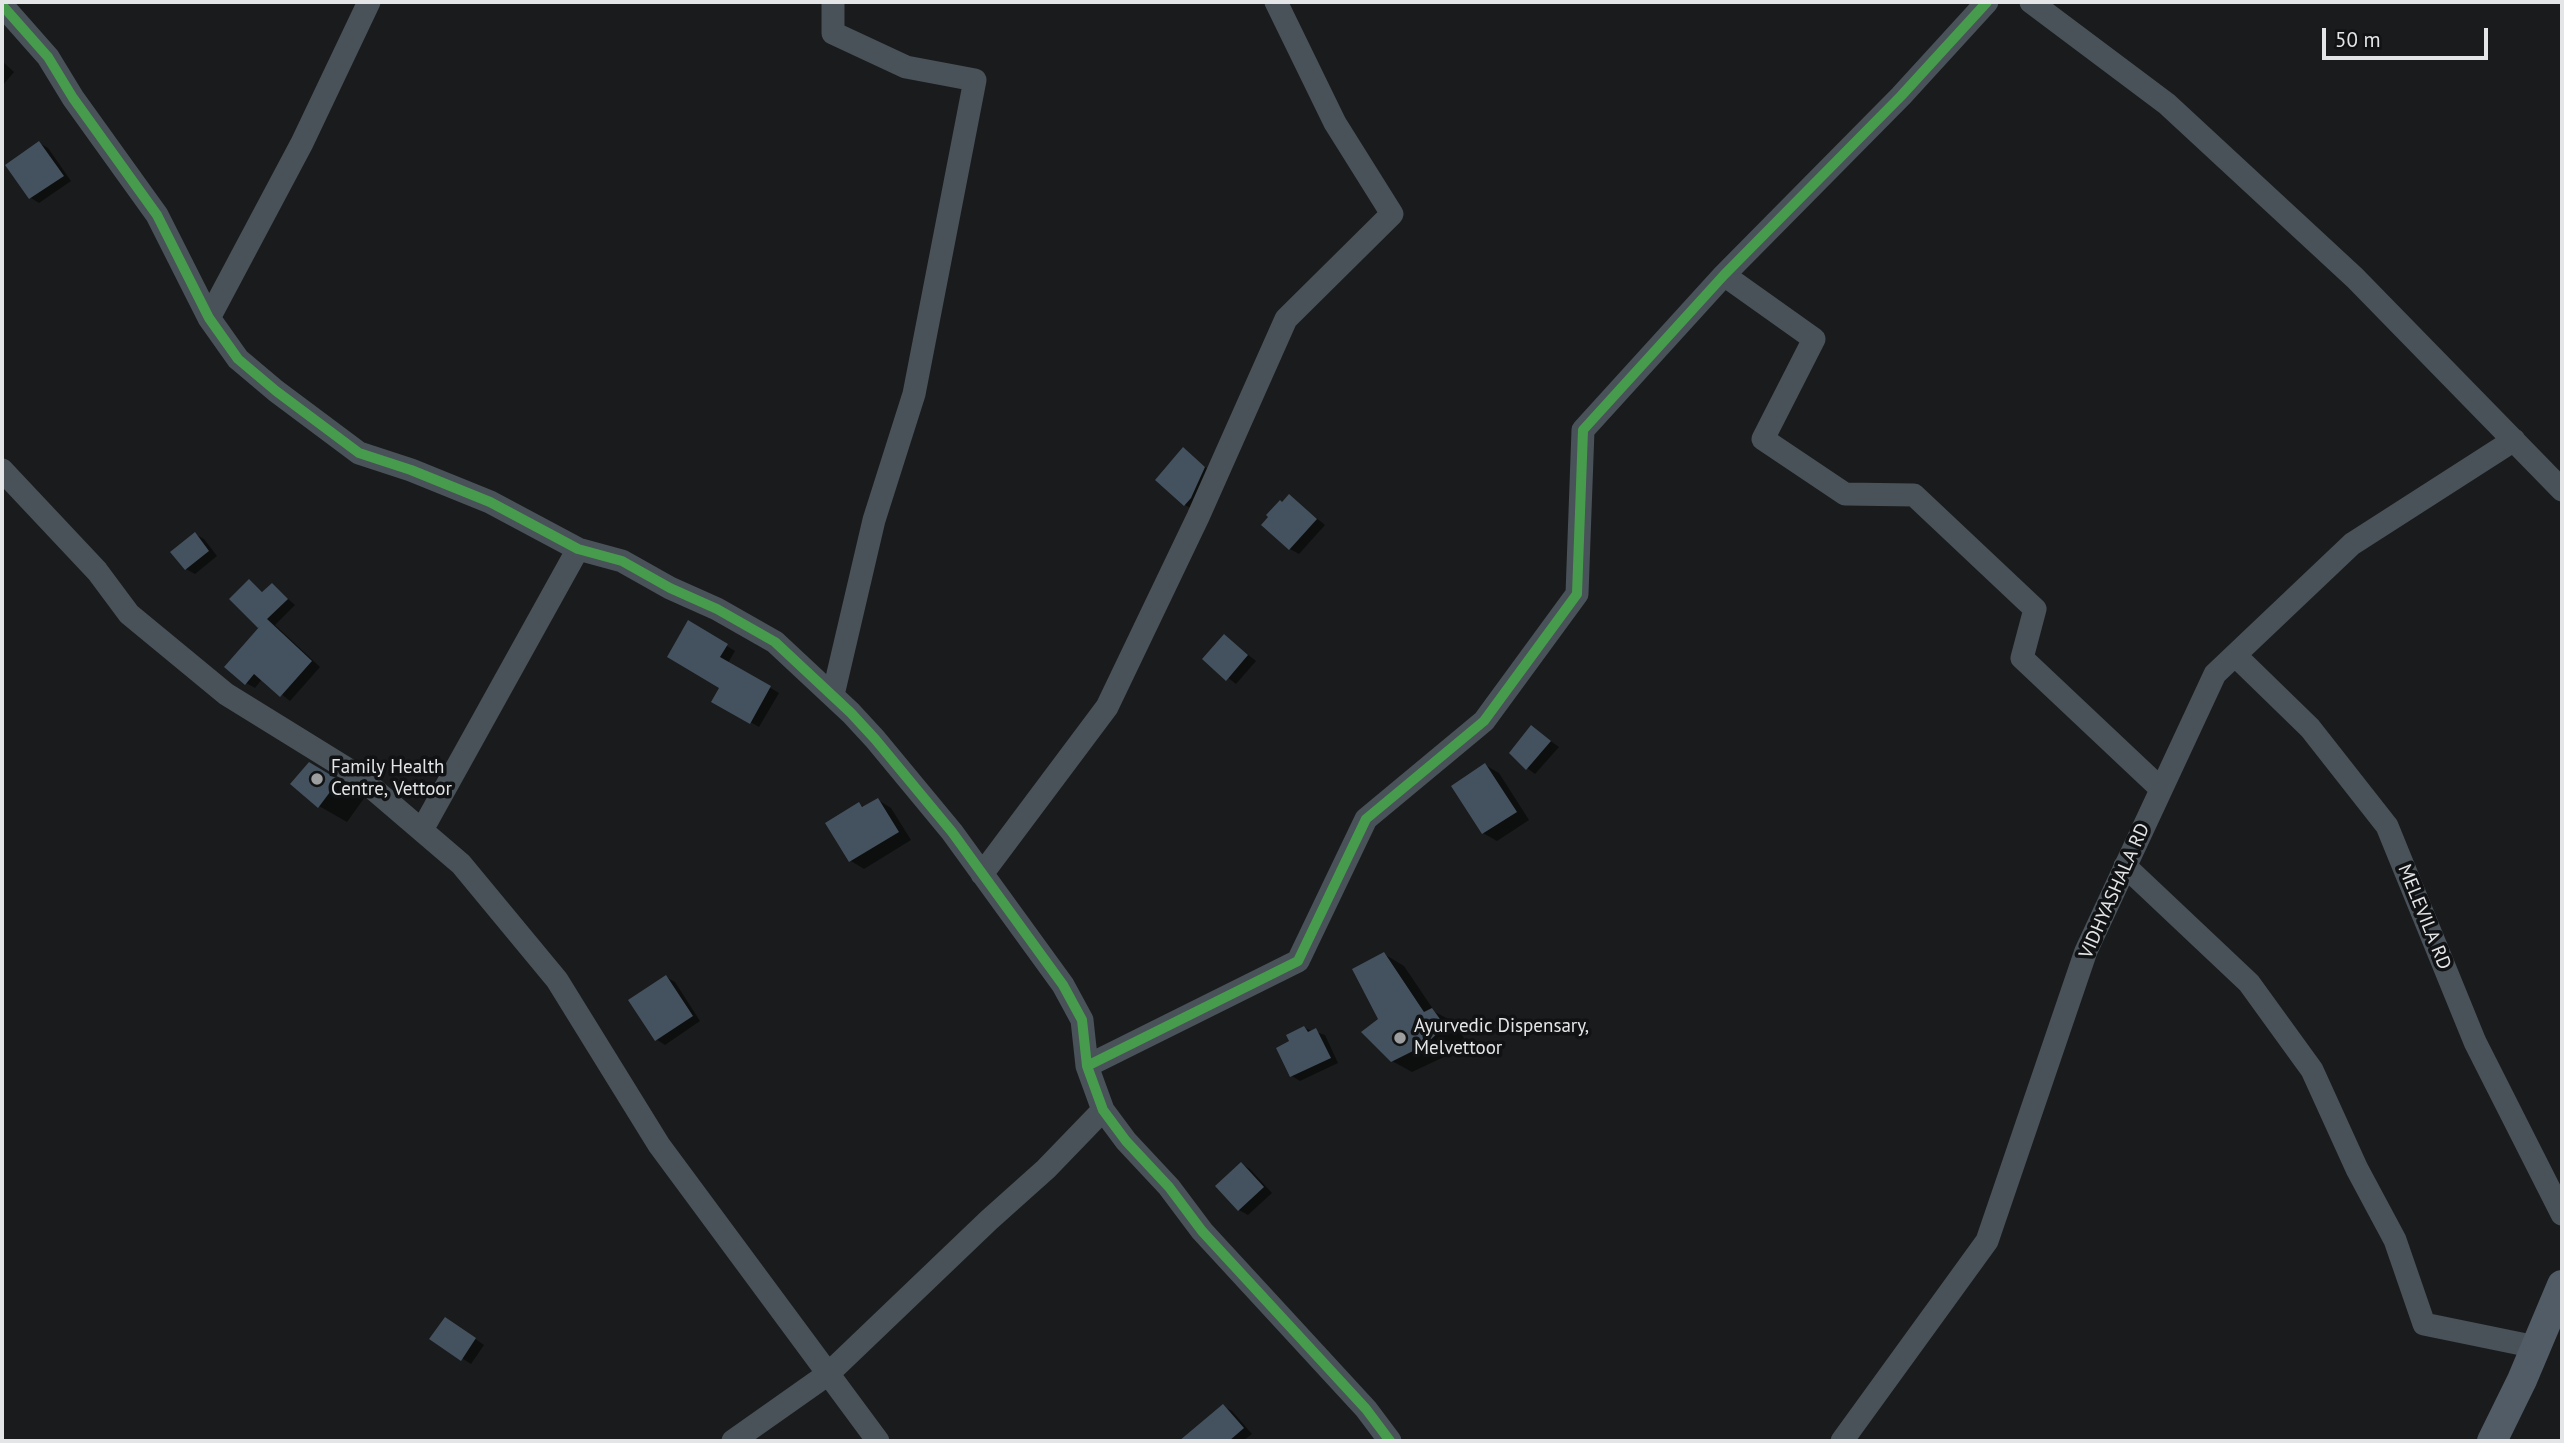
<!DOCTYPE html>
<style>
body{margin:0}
#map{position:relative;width:2564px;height:1443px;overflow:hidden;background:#1a1b1c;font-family:"PT Sans",sans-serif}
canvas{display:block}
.frame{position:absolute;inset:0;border:4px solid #e3e5e6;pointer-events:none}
.scale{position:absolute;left:2322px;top:28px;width:166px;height:32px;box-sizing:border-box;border:4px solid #e3e5e6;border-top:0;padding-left:9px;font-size:21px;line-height:24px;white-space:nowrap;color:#e3e5e6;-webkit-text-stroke:5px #101214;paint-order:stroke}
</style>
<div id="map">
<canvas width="2564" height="1443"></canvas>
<div class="frame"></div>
<div class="scale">50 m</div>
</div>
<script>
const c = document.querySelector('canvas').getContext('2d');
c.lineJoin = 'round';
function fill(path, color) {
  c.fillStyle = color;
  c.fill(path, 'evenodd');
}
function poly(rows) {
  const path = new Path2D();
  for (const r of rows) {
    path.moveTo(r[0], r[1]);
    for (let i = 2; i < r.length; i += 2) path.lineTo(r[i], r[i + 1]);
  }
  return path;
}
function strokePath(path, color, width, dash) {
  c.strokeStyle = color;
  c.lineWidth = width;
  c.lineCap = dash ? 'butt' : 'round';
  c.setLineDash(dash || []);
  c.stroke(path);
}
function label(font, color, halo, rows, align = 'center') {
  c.font = font + ' "PT Sans",sans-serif';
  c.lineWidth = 7;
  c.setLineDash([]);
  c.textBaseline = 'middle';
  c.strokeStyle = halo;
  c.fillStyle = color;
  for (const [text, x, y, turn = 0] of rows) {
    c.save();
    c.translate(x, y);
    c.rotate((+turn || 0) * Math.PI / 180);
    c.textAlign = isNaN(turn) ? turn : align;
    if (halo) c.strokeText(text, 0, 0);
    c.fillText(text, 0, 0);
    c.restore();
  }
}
fill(poly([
 [2,61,14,72,2,86],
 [39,143,48,148,71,181,39,203,31,198,8,165],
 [1184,450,1213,473,1194,510,1185,505],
 [1289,496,1325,525,1299,554,1290,549,1271,516],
 [195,534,204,539,217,556,195,574,186,569],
 [249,582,264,593,272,585,295,605,275,625,320,667,290,701,262,679,255,688,246,683,260,627,232,599],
 [689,623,735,651,728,663,779,693,759,727,714,701,721,688],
 [1224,636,1256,661,1236,684,1204,659],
 [1531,727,1559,747,1535,774,1527,768],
 [1485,765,1499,773,1529,820,1497,841,1483,833],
 [337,780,365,797,347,822,319,806,292,784],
 [878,800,891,808,911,840,864,869,851,861,859,804,865,808],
 [1384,954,1404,966,1435,1012,1452,1021,1464,1038,1446,1056,1412,1072,1392,1061,1381,1020],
 [1439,1021,1443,1021,1452,1032,1449,1034],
 [666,977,675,982,700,1021,665,1045,656,1039],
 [1304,1028,1325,1035,1338,1063,1300,1081,1292,1076,1291,1042],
 [1241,1164,1250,1169,1272,1193,1248,1215,1239,1210,1217,1186],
 [454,1324,484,1345,471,1364,432,1339],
 [1223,1406,1232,1411,1252,1434,1243,1441,1199,1441,1192,1433]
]), '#0007');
fill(poly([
 [39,141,64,176,29,199,5,165],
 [1183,447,1205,467,1191,498,1184,506,1155,480],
 [1289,494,1317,519,1289,550,1261,525,1268,517,1266,515,1280,500,1282,502],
 [195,532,209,551,185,570,170,552],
 [249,579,262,592,272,583,288,599,267,619,312,661,280,697,254,674,245,685,224,667,260,626,258,628,229,599],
 [688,620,728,644,720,657,771,686,750,724,711,702,719,688,667,657],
 [1224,634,1248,655,1226,681,1202,659],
 [1531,725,1551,741,1526,770,1509,753],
 [309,762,339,780,318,808,290,784],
 [1485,763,1517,812,1482,834,1451,786],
 [878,798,899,832,849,862,825,823,859,802,862,807],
 [1384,952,1424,1012,1432,1008,1445,1026,1425,1045,1391,1062,1361,1032,1378,1019,1352,969],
 [666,975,693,1016,655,1041,628,1000],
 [1304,1026,1308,1032,1316,1028,1331,1058,1290,1077,1276,1048,1289,1041,1286,1035],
 [1241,1162,1264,1187,1238,1211,1215,1186],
 [445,1317,476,1338,461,1361,429,1339],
 [1223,1404,1244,1428,1229,1441,1179,1441]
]), '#44515f');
strokePath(poly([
 [833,2,833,33,906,67,975,80,914,394,874,520,833,695],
 [2031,2,2167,104,2355,278,2562,490],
 [2,5,48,57,73,98,157,215,209,318,238,359,276,391,359,453,411,470,490,502,578,549,622,561,670,588,717,609,775,642,851,713,875,739,952,832,1063,985,1082,1020,1087,1066,1103,1110,1126,1141,1169,1187,1202,1231,1366,1409,1390,1441],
 [1724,275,1814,339,1763,439,1845,494,1914,495,2035,609,2022,658,2161,789],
 [209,318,302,143,369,2],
 [2,470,97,571,129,614,226,694,357,775,461,864,557,980,659,1145,878,1441],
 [2235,655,2310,728,2387,826,2475,1042,2562,1214],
 [422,830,578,549],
 [2125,866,2249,983,2312,1070,2357,1169,2395,1240,2424,1324,2536,1347],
 [982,874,1107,707,1198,517,1286,319,1392,214,1335,123,1276,2],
 [1087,1066,1298,961,1366,819,1484,721,1577,594,1583,430,1724,275,1901,96,1987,2],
 [733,1441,828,1374,989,1220,1046,1169,1103,1110],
 [1842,1441,1987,1241,2086,951,2215,674,2352,544,2514,440]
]), '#495159', 23);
strokePath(poly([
 [2492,1441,2522,1380,2562,1285]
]), '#515c66', 30);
strokePath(poly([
 [2,5,48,57,73,98,157,215,209,318,238,359,276,391,359,453,411,470,490,502,578,549,622,561,670,588,717,609,775,642,851,713,875,739,952,832,1063,985,1082,1020,1087,1066,1103,1110,1126,1141,1169,1187,1202,1231,1366,1409,1390,1441],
 [1087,1066,1298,961,1366,819,1484,721,1577,594,1583,430,1724,275,1901,96,1987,2]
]), '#469c4c', 10);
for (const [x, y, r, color] of [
 [317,779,7,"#9d9e9f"],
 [1400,1038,7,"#9d9e9f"]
]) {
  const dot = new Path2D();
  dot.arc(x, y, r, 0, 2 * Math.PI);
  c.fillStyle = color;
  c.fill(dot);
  strokePath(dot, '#101214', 2.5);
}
label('19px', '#e3e5e6', '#101214', [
 ["Family Health",331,768],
 ["Centre, Vettoor",331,790],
 ["Ayurvedic Dispensary,",1414,1027],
 ["Melvettoor",1414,1049]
], 'left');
label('19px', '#e3e5e6', '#101214', [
 ["VIDHYASHALA RD",2115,891,-66],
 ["MELEVILA RD",2424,917,68]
]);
</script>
